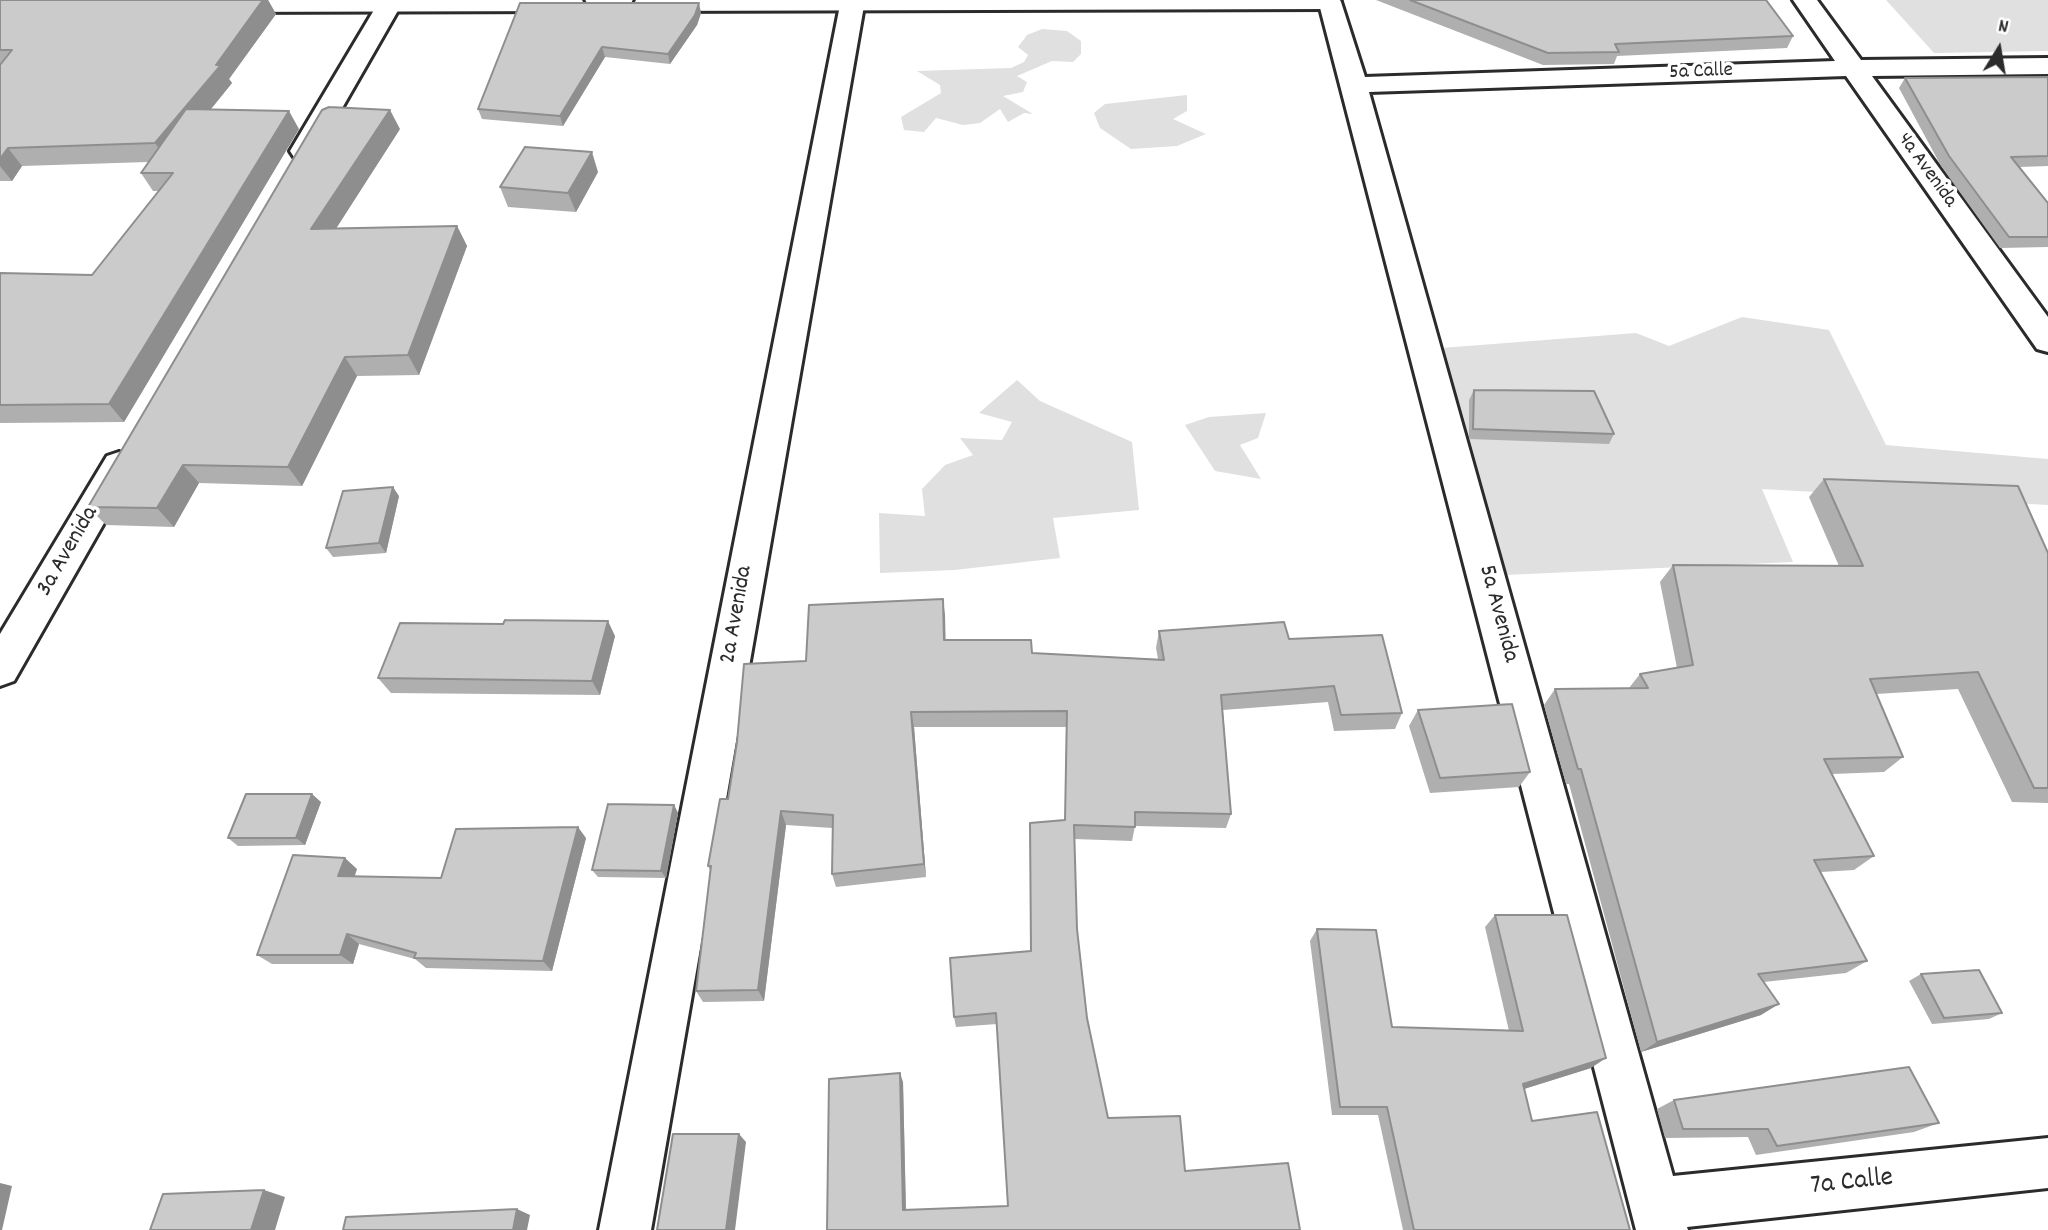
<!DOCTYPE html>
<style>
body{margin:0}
#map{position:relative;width:2048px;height:1230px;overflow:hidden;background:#fff;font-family:Dekko,sans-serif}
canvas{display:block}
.north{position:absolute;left:1964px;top:14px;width:70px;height:70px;-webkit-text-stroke:5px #fff;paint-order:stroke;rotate:11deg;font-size:19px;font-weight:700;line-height:28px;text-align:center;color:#2b2b2b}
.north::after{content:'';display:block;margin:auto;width:24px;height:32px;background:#2b2b2b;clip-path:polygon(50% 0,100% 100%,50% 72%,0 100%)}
</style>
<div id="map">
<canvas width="2048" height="1230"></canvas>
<div class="north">N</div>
</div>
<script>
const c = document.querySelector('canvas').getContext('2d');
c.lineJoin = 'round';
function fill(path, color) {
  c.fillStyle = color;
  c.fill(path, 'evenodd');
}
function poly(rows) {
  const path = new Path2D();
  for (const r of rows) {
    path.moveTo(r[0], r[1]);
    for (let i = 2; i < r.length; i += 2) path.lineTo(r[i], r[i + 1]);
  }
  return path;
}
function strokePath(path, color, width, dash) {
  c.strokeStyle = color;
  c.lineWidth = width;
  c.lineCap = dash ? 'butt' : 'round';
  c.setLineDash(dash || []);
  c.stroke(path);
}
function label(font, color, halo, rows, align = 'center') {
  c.font = font + ' Dekko,sans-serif';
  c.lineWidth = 7;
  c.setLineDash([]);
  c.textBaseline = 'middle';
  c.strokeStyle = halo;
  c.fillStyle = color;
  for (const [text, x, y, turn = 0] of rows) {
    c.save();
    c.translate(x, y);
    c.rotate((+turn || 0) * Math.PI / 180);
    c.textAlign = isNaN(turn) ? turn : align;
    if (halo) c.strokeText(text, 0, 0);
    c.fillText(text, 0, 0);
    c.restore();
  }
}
fill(poly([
 [1886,0,2048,0,2048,51,1934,53],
 [1042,29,1067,31,1081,41,1081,54,1073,62,1052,61,1017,76,1027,82,1023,92,1003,96,1033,114,1024,113,1008,122,1000,109,980,123,963,125,936,118,924,132,904,130,901,117,941,93,940,85,917,71,1011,68,1024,62,1028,55,1018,47,1027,35],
 [1187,95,1187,111,1173,119,1206,134,1177,146,1131,149,1100,128,1094,113,1105,104],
 [1742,317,1829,330,1886,445,2048,459,2048,505,1762,489,1793,562,1505,575,1441,348,1636,333,1669,346],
 [1017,380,1040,401,1132,442,1139,510,1053,518,1060,558,955,570,880,573,879,513,925,516,922,489,945,465,973,455,960,438,1002,440,1012,422,979,413],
 [1266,413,1258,438,1240,445,1261,479,1215,471,1185,425,1209,417]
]), '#e0e0e0');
const street = poly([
 [380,0,404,0,314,157,304,159,294,157,290,151,380,0],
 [841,0,865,0,651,1230,599,1230,841,0],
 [1318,0,1341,2,1365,77,1835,61,1793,0,1817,0,1861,60,2048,58,2048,74,1872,76,2048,317,2048,352,2037,349,1846,76,1369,92,1673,1176,2048,1138,2048,1188,1687,1227,1688,1230,1636,1230,1318,0],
 [119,452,131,456,137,465,14,681,0,686,0,634,107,456,119,452]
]);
const secondary = poly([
 [210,0,582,0,584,4,581,9,572,11,219,12,210,10,207,5,210,0],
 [636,0,1340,0,1341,2,1338,7,1329,9,646,11,637,9,634,4,636,0]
]);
strokePath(street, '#2b2b2b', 6);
strokePath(secondary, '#2b2b2b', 6);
fill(street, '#fff');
fill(secondary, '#fff');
fill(poly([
 [0,0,268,0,276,14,229,79,232,83,211,109,299,129,124,422,0,423,0,273,92,275,159,191,153,191,141,173,148,162,22,166,12,181,0,181],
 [1376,0,1766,0,1793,36,1787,48,1617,56,1614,64,1543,65],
 [520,3,701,13,697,25,670,64,605,57,563,126,482,119,478,109],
 [2048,77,2048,166,2019,167,2048,203,2048,247,2000,248,1941,166,1899,88,1905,78],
 [400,129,336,228,457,226,467,246,419,375,357,376,302,486,199,483,174,527,106,525,88,507],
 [598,172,576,212,508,207,500,187],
 [1474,390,1614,434,1609,444,1469,439,1469,400],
 [1824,479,2048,553,2048,803,2012,802,1958,689,1876,694,1903,757,1884,772,1832,774,1874,856,1854,870,1821,872,1867,961,1846,973,1764,982,1761,1015,1641,1052,1569,784,1566,784,1544,705,1555,689,1629,688,1640,674,1677,668,1660,582,1673,565,1839,566,1809,497],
 [399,496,386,553,333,557,326,548],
 [943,599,945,640,1032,653,1158,659,1156,648,1159,631,1289,639,1402,713,1395,729,1334,731,1328,702,1223,710,1231,814,1226,828,1135,826,1132,841,1074,839,1077,929,1087,1018,1108,1118,1185,1171,1300,1230,827,1230,903,1082,906,1210,1008,1206,997,1024,956,1027,954,1017,1030,951,1065,820,1066,727,914,727,926,877,836,887,832,874,832,828,786,825,764,1001,703,1002,696,991,711,872,708,866,728,799,806,661],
 [615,636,600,695,391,693,378,678],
 [1418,710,1530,772,1519,787,1430,793,1409,726],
 [321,802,305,845,238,846,228,838],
 [674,805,678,813,666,878,598,877,592,870],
 [586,838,552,971,426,968,415,959,359,944,353,964,272,964,257,955,357,869,355,876,441,878],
 [1495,915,1591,1068,1524,1089,1532,1121,1630,1230,1403,1230,1378,1115,1332,1115,1310,941,1317,929,1392,1027,1509,1031,1485,927],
 [1921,974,2002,1013,1989,1019,1932,1024,1909,981],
 [1674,1100,1939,1123,1914,1132,1756,1155,1748,1137,1665,1138,1657,1109]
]), '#afafaf');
fill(poly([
 [263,0,268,0,276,14,229,79,232,83,168,162,155,143],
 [699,3,701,13,697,25,670,64,668,54],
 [602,47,605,57,563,126,560,116],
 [390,110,400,129,323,249,311,229],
 [289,111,299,129,124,422,109,404],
 [8,148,22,166,12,181,0,166,0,159],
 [592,152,598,172,576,212,568,193],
 [457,226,467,246,419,375,408,355],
 [345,357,357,376,302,486,288,467],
 [183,465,199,483,174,527,157,508],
 [393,487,399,496,386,553,379,543],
 [943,599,945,615,946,656,944,640],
 [608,621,615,636,600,695,592,681],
 [911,712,914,727,926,877,924,864],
 [312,794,321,802,305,845,296,838],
 [674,805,678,813,666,878,661,871],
 [781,811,786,825,764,1001,758,990],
 [578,827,586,838,552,971,543,961],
 [345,858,357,869,350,886,338,876],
 [347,934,359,944,353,964,340,955],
 [1779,1004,1761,1015,1641,1052,1657,1042],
 [1606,1058,1591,1068,1511,1093,1523,1084],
 [900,1073,903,1082,906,1216,903,1210],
 [739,1134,746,1142,735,1230,726,1230],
 [0,1183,12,1186,2,1230,0,1230],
 [264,1190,285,1197,275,1230,251,1230],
 [517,1209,530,1215,527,1230,513,1230]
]), '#8e8e8e');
const building = poly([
 [0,0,263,0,216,65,221,65,155,143,8,148,0,159,0,65,12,50,0,50,0,0],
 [1410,0,1766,0,1793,36,1615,44,1619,52,1548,53,1410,0],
 [520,3,699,3,695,15,668,54,602,47,560,116,478,109,520,3],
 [2048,77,2048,156,2011,157,2048,203,2048,237,2009,237,1949,156,1905,78,2048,77],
 [329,107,390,110,311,229,457,226,408,355,345,357,288,467,183,465,157,508,88,507,322,110,329,107],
 [186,109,289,111,109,404,0,405,0,273,92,275,173,173,141,173,186,109],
 [525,147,592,152,568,193,500,187,525,147],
 [1474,390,1594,391,1614,434,1473,429,1474,390],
 [1824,479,2018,486,2048,553,2048,788,2034,788,1978,672,1870,679,1903,757,1824,759,1874,856,1814,860,1867,961,1758,974,1779,1004,1657,1042,1581,769,1578,769,1555,689,1648,688,1640,674,1693,665,1673,565,1863,566,1824,479],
 [393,487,379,543,326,548,343,491,393,487],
 [943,599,944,640,1031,640,1032,653,1164,660,1159,631,1284,622,1289,639,1382,635,1402,713,1341,715,1334,686,1221,695,1231,814,1135,812,1135,827,1074,825,1077,929,1087,1018,1108,1118,1180,1116,1185,1171,1288,1163,1300,1230,827,1230,829,1079,900,1073,903,1210,1008,1206,996,1013,954,1017,950,958,1031,951,1030,823,1065,820,1067,711,911,712,924,864,832,874,833,815,781,811,758,990,696,991,711,866,708,866,720,799,728,799,737,742,744,664,806,661,809,605,943,599],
 [505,620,608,621,592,681,378,678,400,623,503,624,505,620],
 [1512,704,1530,772,1440,778,1418,710,1512,704],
 [246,794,312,794,296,838,228,838,246,794],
 [608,804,674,805,661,871,592,870,608,804],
 [578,827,543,961,414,958,416,953,347,934,340,955,257,955,293,855,345,858,338,876,441,878,456,829,578,827],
 [1495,915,1567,915,1606,1058,1523,1084,1532,1121,1597,1112,1630,1230,1414,1230,1387,1107,1340,1107,1317,929,1376,930,1392,1027,1523,1031,1495,915],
 [1979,970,2002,1013,1944,1018,1921,974,1979,970],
 [1909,1067,1939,1123,1777,1146,1768,1129,1683,1129,1674,1100,1909,1067],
 [673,1134,739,1134,726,1230,657,1230,673,1134],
 [264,1190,251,1230,150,1230,163,1194,264,1190],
 [517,1209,513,1230,343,1230,346,1217,517,1209]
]);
fill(building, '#cbcbcb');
strokePath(building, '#8e8e8e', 2);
label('21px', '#2b2b2b', '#fff', [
 ["5a Calle",1701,73,-2],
 ["4a Avenida",1926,171,54]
]);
label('24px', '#2b2b2b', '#fff', [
 ["3a Avenida",69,552,-60],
 ["5a Avenida",1497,614,75],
 ["2a Avenida",738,615,-80]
]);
label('28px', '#2b2b2b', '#fff', [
 ["7a Calle",1852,1184,-6]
]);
</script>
